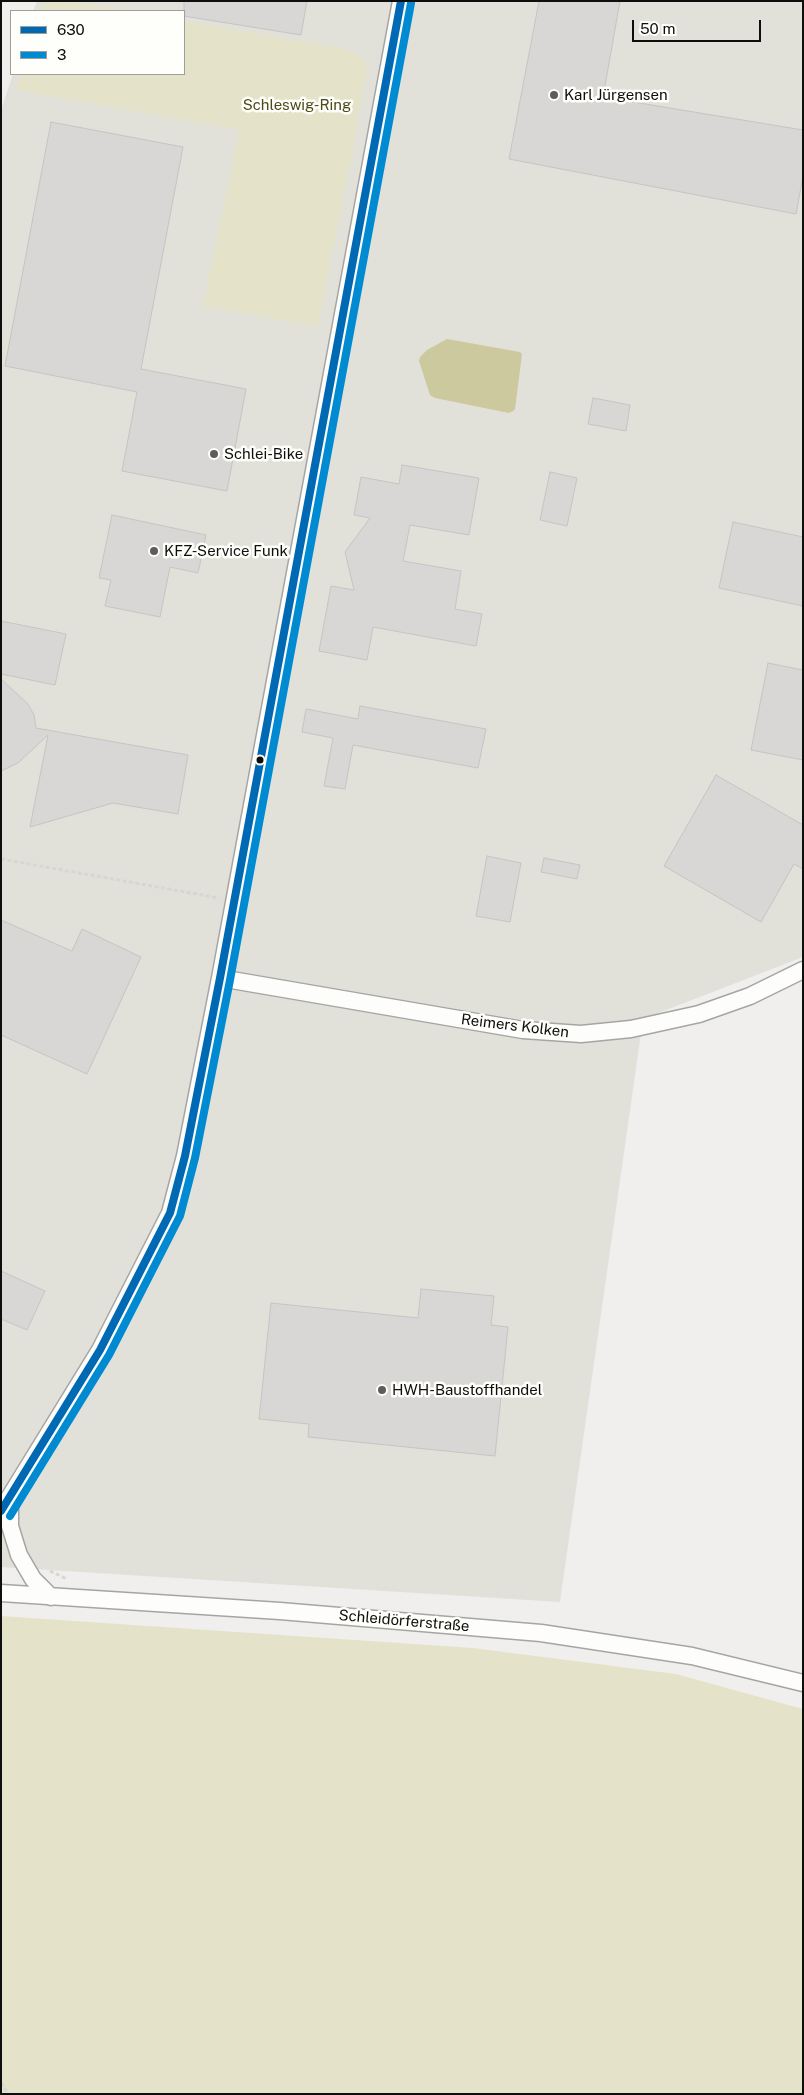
<!DOCTYPE html>
<meta charset="utf-8">
<style>
body{margin:0}
#map{position:relative;width:804px;height:2095px;overflow:hidden;background:#f0efee;font-family:"Public Sans",sans-serif}
canvas{display:block}
.frame{position:absolute;inset:0;border:2px solid #0e0e0d;pointer-events:none}
.legend{position:absolute;left:10px;top:10px;width:175px;height:65px;box-sizing:border-box;background:#fefefa;border:1px solid #9e9e9b;margin:0;padding:6px 9px;list-style:none;font-size:15px;color:#0e0e0d}
.legend li{display:flex;align-items:center;gap:10px;height:25px}
.legend b{width:25px;border:1px solid #9e9e9b}
.scale{position:absolute;left:632px;top:20px;width:129px;height:22px;box-sizing:border-box;border:2px solid #0e0e0d;border-top:0;padding-left:6px;font-size:15px;line-height:18px;white-space:nowrap;color:#0e0e0d;-webkit-text-stroke:4px #fefefa;paint-order:stroke}
</style>
<div id="map">
<canvas width="804" height="2095"></canvas>
<div class="frame"></div>
<ul class="legend">
<li><b style="height:6px;background:#0069b4"></b>630</li>
<li><b style="height:6px;background:#008ad2"></b>3</li>
</ul>
<div class="scale">50 m</div>
</div>
<script>
const c = document.querySelector('canvas').getContext('2d');
c.lineJoin = 'round';
function fill(path, color) {
  c.fillStyle = color;
  c.fill(path, 'evenodd');
}
function poly(rows) {
  const path = new Path2D();
  for (const r of rows) {
    path.moveTo(r[0], r[1]);
    for (let i = 2; i < r.length; i += 2) path.lineTo(r[i], r[i + 1]);
  }
  return path;
}
function strokePath(path, color, width, dash) {
  c.strokeStyle = color;
  c.lineWidth = width;
  c.lineCap = dash ? 'butt' : 'round';
  c.setLineDash(dash || []);
  c.stroke(path);
}
function label(font, color, halo, rows, align = 'center') {
  c.font = font + ' "Public Sans",sans-serif';
  c.lineWidth = 5;
  c.setLineDash([]);
  c.textBaseline = 'middle';
  c.strokeStyle = halo;
  c.fillStyle = color;
  for (const [text, x, y, turn = 0] of rows) {
    c.save();
    c.translate(x, y);
    c.rotate((+turn || 0) * Math.PI / 180);
    c.textAlign = isNaN(turn) ? turn : align;
    if (halo) c.strokeText(text, 0, 0);
    c.fillText(text, 0, 0);
    c.restore();
  }
}
fill(poly([
 [37,1,803,1,803,957,643,1019,560,1602,1,1567,1,110,13,74,184,74,184,11,33,11]
]), '#e1e1da');
fill(poly([
 [44,1,71,1,129,11,40,11],
 [184,21,343,48,360,56,368,68,318,327,203,306,239,130,16,90,21,74,184,74],
 [1,1616,473,1648,676,1674,803,1709,803,2094,1,2094]
]), '#e4e3c9');
fill(poly([
 [447,339,520,352,522,354,515,409,513,411,509,413,435,398,430,395,419,361,420,357,427,350]
]), '#ccc99e');
const building = poly([
 [184,1,307,1,301,35,184,16,184,1],
 [539,1,620,1,603,97,803,130,803,176,796,214,509,159,539,1],
 [51,122,183,147,141,369,246,389,227,491,122,471,137,392,5,366,51,122],
 [593,398,630,405,626,431,588,424,593,398],
 [402,465,479,478,469,535,410,525,403,561,461,571,455,609,482,614,476,646,373,627,367,660,319,651,331,586,354,590,345,552,370,518,354,515,361,477,399,484,402,465],
 [550,472,577,478,567,526,540,520,550,472],
 [112,515,206,535,198,573,170,567,160,617,105,606,111,580,99,578,112,515],
 [733,522,803,537,803,606,719,588,733,522],
 [1,621,66,634,55,685,1,674,1,621],
 [768,663,803,670,803,760,751,750,768,663],
 [1,679,28,704,34,715,36,728,188,755,178,814,113,803,30,827,48,735,18,763,1,771,1,679],
 [360,706,486,729,478,768,353,745,345,789,324,786,333,738,302,732,306,709,358,719,360,706],
 [716,775,803,825,803,869,794,864,761,922,664,866,716,775],
 [487,856,521,863,510,922,476,916,487,856],
 [544,858,580,865,577,879,541,872,544,858],
 [1,920,72,951,82,929,141,957,87,1074,1,1035,1,920],
 [1,1271,45,1291,27,1330,1,1319,1,1271],
 [421,1289,494,1296,491,1325,508,1327,495,1456,308,1437,309,1424,259,1419,271,1303,418,1318,421,1289]
]);
fill(building, '#d8d7d6');
strokePath(building, '#c5c5c3', 1);
const minor = poly([
 [220,978,523,1030,581,1034,631,1029,699,1014,750,996,803,970],
 [10,1497,10,1526,19,1555,33,1579,51,1597],
 [1,1511,100,1350,170,1213,185,1156,220,978,401,1],
 [1,1593,280,1611,541,1633,692,1656,803,1683]
]);
strokePath(minor, '#a6a5a4', 19);
strokePath(poly([
 [1,859,219,898],
 [50,1571,67,1579],
 [1,2083,8,2094]
]), '#d6d6d5', 3, [4, 2.5]);
strokePath(minor, '#fdfdfc', 16);
strokePath(poly([
 [1,1511,100,1350,170,1213,185,1156,220,978,401,1]
]), '#0069b4', 8);
strokePath(poly([
 [10,1516,109,1355,180,1216,195,1158,230,980,411,3]
]), '#008ad2', 8);
for (const [x, y, r, color] of [
 [554,95,5,"#5d5d5c"],
 [214,454,5,"#5d5d5c"],
 [154,551,5,"#5d5d5c"],
 [260,760,4.5,"#0e0e0d"],
 [382,1390,5,"#5d5d5c"]
]) {
  const dot = new Path2D();
  dot.arc(x, y, r, 0, 2 * Math.PI);
  c.fillStyle = color;
  c.fill(dot);
  strokePath(dot, '#fefefa', 2);
}
label('15px', '#0e0e0d', '#fefefa', [
 ["Karl Jürgensen",564,95],
 ["Schlei-Bike",224,454],
 ["KFZ-Service Funk",164,551],
 ["HWH-Baustoffhandel",392,1390]
], 'left');
label('15px', '#4d4919', '#fefefa', [
 ["Schleswig-Ring",297,105]
]);
label('15px', '#0e0e0d', '#fefefa', [
 ["Reimers Kolken",515,1026,7],
 ["Schleidörferstraße",404,1621,5]
]);
</script>
